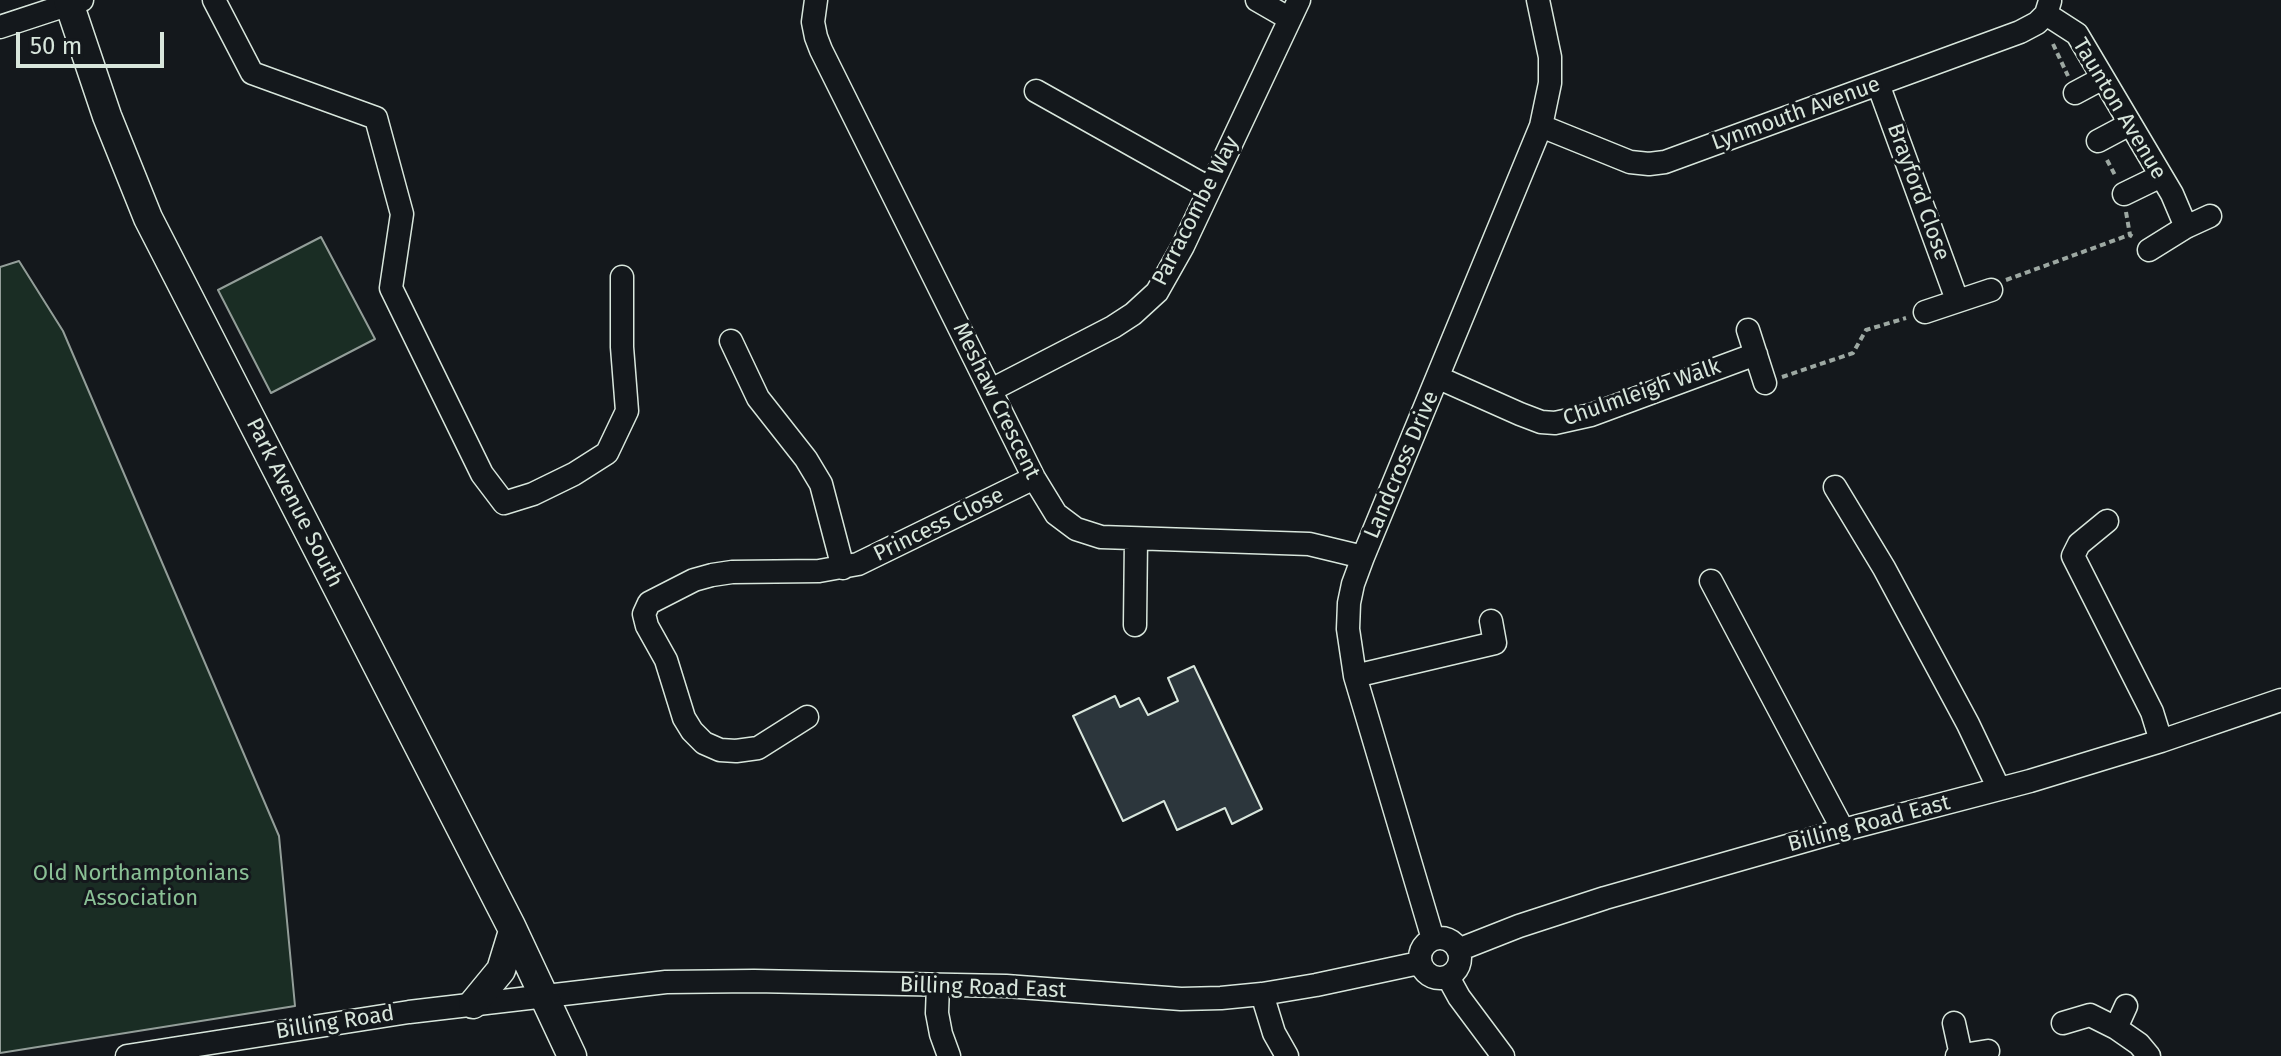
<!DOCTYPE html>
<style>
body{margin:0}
#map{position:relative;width:2281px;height:1056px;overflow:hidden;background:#14181c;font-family:"Fira Sans",sans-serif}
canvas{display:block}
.scale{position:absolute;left:16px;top:32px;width:148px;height:36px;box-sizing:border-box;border:4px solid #d8e6dc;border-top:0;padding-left:10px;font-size:24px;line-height:28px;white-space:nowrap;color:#d8e6dc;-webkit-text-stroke:6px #14181c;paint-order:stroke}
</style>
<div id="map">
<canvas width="2281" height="1056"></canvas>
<div class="scale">50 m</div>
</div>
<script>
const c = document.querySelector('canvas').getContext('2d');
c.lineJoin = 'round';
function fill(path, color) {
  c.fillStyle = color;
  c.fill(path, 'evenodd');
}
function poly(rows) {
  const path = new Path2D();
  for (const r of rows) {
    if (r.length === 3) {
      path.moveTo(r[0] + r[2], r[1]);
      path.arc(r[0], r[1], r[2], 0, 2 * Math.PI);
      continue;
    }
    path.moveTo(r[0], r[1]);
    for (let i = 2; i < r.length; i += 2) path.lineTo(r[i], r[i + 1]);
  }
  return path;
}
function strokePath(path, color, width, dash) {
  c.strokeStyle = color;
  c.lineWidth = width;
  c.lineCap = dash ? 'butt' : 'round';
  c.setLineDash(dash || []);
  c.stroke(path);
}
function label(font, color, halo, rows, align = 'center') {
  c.font = font + ' "Fira Sans",sans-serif';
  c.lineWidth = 6;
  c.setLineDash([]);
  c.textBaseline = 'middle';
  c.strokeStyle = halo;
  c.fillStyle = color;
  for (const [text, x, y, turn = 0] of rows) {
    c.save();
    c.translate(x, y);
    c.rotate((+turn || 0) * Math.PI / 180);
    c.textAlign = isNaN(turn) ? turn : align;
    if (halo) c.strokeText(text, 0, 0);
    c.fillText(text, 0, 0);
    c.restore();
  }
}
const green = poly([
 [321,237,375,339,271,393,218,290,321,237],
 [19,261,63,331,279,836,295,1006,0,1053,0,267,19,261]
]);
fill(green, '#1a2d24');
strokePath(green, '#939e99', 2);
const building = poly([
 [1194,666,1262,809,1232,824,1225,808,1177,830,1164,801,1123,821,1073,716,1115,696,1120,707,1139,698,1148,715,1178,701,1168,678,1194,666]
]);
fill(building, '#2c363c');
strokePath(building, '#d8e6dc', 2);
const minor = poly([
 [214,0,252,73,376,118,402,214,391,288,482,474,504,503,533,494,574,474,607,453,627,411,622,347,622,277],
 [816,0,813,22,816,37,821,50,1034,478,1056,514,1076,529,1101,537,1309,544,1363,557],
 [1257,0,1290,19],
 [2050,1,2046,14,2077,34,2172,194,2186,227],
 [0,27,82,0],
 [1878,84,1957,300],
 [1036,91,1209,188],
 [2075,93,2103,78],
 [1541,126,1630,162,1649,164,1665,162,2020,32,2037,23,2046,14],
 [2098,141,2130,124],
 [2124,194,2161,176],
 [2149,250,2186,227,2210,216],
 [1925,312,1991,290],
 [1748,330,1765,383],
 [731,341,758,398,806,459,821,484,843,568],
 [1439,378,1520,414,1541,422,1555,423,1591,415,1756,354],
 [991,390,1113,327,1133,314,1157,292,1183,246,1299,0],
 [1835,487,1884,568,1968,724,1999,789],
 [2107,521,2079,544,2073,556,2152,712,2161,741],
 [1711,581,1843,830],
 [1135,625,1136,539],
 [1355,676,1495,643,1491,621],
 [807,717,758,748,736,751,720,750,704,743,692,731,684,718,666,660,647,626,644,614,649,603,694,580,712,575,732,572,819,571,858,564,1034,478],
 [1440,958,20],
 [1433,939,1355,676,1348,629,1349,603,1353,584,1363,557,1541,126,1550,83,1550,57,1538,0],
 [1458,950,1519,926,1605,898,1843,830,2030,781,2161,741,2281,700],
 [1448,977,1459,997,1503,1056],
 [938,985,937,1013,941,1034,949,1056],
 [1262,994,1274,1033,1287,1056],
 [2126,1006,2116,1028,2139,1044,2149,1056],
 [1954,1023,1961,1055],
 [2063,1023,2090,1015,2116,1028],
 [127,1056,409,1012,666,982,754,981,1006,986,1181,999,1221,998,1262,994,1316,985,1419,963],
 [1957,1056,1988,1051]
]);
const major = poly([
 [68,0,107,116,148,218,511,926,572,1056],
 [473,1004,501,970,513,931]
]);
strokePath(minor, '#d8e6dc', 25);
strokePath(major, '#d8e6dc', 31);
strokePath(poly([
 [2053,44,2068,76],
 [2107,160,2116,177],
 [2126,212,2130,235,2133,237],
 [2006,280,2129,235],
 [1782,377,1853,353,1866,330,1906,318]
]), '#9da8a2', 4, [6, 4]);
strokePath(minor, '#14181c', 22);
strokePath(major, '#14181c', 28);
label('22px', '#d8e6dc', '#14181c', [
 ["Taunton Avenue",2119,109,59],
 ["Lynmouth Avenue",1796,114,-20],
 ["Brayford Close",1918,192,70],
 ["Parracombe Way",1196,211,-63],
 ["Chulmleigh Walk",1642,393,-19],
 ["Meshaw Crescent",996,401,64],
 ["Landcross Drive",1402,465,-67],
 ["Park Avenue South",294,503,63],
 ["Princess Close",939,525,-26],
 ["Billing Road East",1869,824,-15],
 ["Billing Road East",983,988,2],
 ["Billing Road",335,1023,-9]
]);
label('22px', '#8ac095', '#14181c', [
 ["Old Northamptonians",141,874],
 ["Association",141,899]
]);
</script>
